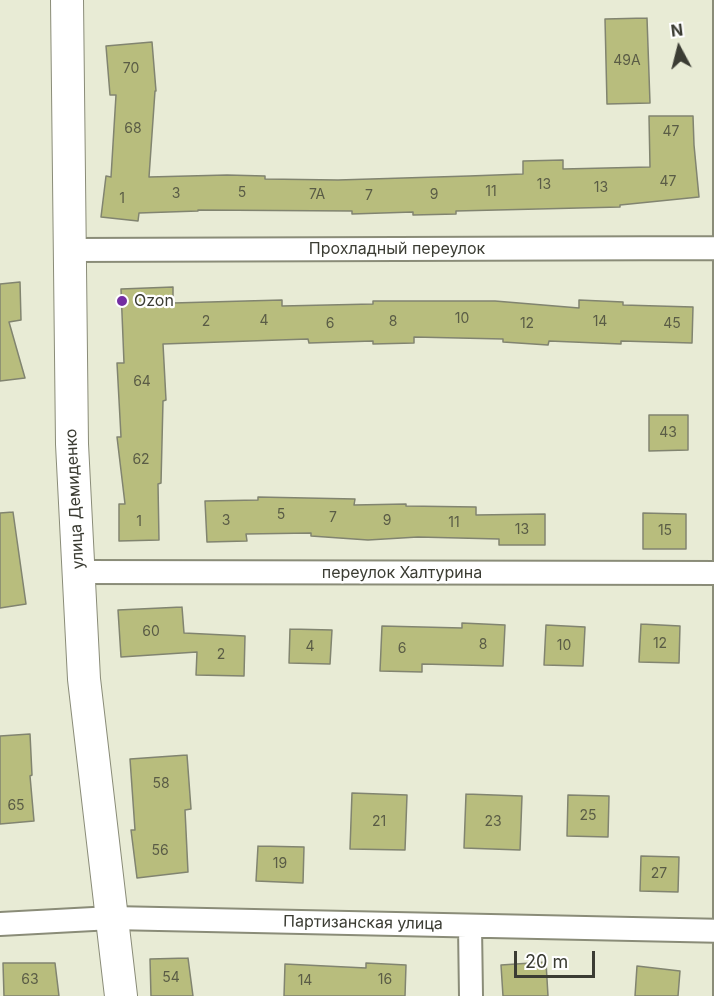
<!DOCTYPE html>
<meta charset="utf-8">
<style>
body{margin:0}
#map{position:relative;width:727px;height:996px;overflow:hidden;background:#e8ebd5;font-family:Inter,sans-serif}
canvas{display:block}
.north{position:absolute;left:649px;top:18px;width:60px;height:60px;-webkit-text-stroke:4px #fff;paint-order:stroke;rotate:353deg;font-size:16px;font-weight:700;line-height:24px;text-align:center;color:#3b3c33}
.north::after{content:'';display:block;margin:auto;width:21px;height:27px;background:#3b3c33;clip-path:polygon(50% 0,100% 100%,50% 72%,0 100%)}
.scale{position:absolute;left:514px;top:951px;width:81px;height:27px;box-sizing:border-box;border:3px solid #3b3c33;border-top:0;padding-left:8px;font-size:18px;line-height:21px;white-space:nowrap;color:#3b3c33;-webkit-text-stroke:4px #fff;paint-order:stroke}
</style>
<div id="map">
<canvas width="727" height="996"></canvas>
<div class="north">N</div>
<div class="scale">20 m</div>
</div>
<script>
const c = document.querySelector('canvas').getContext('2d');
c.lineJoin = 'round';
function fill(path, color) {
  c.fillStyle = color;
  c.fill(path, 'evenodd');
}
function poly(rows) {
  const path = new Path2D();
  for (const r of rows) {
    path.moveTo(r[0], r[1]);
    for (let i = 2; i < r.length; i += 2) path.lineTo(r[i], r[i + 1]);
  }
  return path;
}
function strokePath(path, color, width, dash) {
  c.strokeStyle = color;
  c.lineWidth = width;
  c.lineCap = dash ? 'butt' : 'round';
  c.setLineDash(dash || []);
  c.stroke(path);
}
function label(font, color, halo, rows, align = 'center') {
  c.font = font + ' Inter,sans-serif';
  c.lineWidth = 4.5;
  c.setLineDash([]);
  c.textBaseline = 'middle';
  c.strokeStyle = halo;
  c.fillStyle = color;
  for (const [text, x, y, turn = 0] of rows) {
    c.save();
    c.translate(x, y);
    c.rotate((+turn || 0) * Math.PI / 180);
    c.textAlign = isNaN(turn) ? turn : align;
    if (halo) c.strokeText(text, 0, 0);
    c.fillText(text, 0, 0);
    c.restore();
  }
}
const building = poly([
 [647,18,650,103,607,104,605,19,647,18],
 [152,42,156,91,155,91,149,177,227,175,265,176,265,179,338,180,469,176,523,174,523,161,563,160,563,169,650,167,649,116,693,116,694,145,699,197,620,205,620,207,456,211,456,214,413,215,413,212,352,214,352,211,198,210,198,211,139,213,138,221,101,217,106,176,111,177,116,95,110,95,106,46,152,42],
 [20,282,21,320,9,322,25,378,0,381,0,284,20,282],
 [173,287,173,303,282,300,282,306,373,304,373,301,495,301,579,308,579,300,623,302,623,305,693,307,692,343,621,341,621,344,549,341,548,345,503,342,503,339,414,337,414,343,373,344,373,341,309,343,308,339,163,344,166,400,163,401,161,483,158,484,159,540,119,541,119,504,125,504,117,437,121,437,117,363,124,363,121,289,173,287],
 [649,415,688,415,688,450,649,451,649,415],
 [258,497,355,499,354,505,406,504,406,506,476,507,476,515,545,514,545,545,499,545,499,539,418,537,368,540,311,536,311,533,246,534,247,541,207,542,205,501,258,500,258,497],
 [13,512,26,604,0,608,0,513,13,512],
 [643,513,686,514,686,549,643,549,643,513],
 [182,607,184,633,245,636,244,676,196,675,197,652,121,657,118,610,182,607],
 [462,623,505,625,503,666,422,664,422,672,380,671,382,626,462,628,462,623],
 [641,624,680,626,679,663,639,662,641,624],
 [546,625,585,627,583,666,544,665,546,625],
 [290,629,332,630,330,664,289,663,290,629],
 [30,734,32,775,30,776,34,821,0,824,0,736,30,734],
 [187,755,191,809,185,810,188,872,137,878,131,830,135,830,130,759,187,755],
 [352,793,407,795,405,850,350,849,352,793],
 [466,794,522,796,520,850,464,848,466,794],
 [568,795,609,796,608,837,567,836,568,795],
 [258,846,304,847,303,883,256,881,258,846],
 [641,856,679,857,678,892,640,891,641,856],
 [188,958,193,996,151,996,150,959,188,958],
 [546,962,548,996,503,996,501,965,546,962],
 [3,963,55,963,59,996,4,996,3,963],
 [366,963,406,965,405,996,284,996,285,964,366,968,366,963],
 [637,966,680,971,678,996,635,996,637,966]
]);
fill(building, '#b8bd7d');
strokePath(building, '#818470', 1.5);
const minor = poly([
 [70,250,725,248],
 [78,572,725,573],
 [0,924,112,918,727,931],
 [470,926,471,996],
 [725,996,725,0]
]);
const secondary = poly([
 [67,0,72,444,84,679,121,996]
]);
strokePath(minor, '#8a8c78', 26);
strokePath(secondary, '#8a8c78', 34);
strokePath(minor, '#fff', 22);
strokePath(secondary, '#fff', 32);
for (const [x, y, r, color] of [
 [122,301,6,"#732ea2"]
]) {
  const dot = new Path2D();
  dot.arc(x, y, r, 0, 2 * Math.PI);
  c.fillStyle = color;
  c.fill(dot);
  strokePath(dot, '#fff', 2);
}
label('14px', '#5a5c46', null, [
 ["49А",627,61],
 ["70",131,69],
 ["68",133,129],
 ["47",671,132],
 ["47",668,182],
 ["13",544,185],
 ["13",601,188],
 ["11",491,192],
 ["5",242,193],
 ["3",176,194],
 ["7А",317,195],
 ["9",434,195],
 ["7",369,196],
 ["1",122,199],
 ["10",462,319],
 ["4",264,321],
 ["2",206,322],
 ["8",393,322],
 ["14",600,322],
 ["6",330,324],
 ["12",527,324],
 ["45",672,324],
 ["64",142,382],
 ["43",668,433],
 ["62",141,460],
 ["5",281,515],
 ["7",333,518],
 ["3",226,521],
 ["9",387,521],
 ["1",139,522],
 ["11",454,523],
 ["13",522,530],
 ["15",665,531],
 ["60",151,632],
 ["12",660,644],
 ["8",483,645],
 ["10",564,646],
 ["4",310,647],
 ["6",402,649],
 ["2",221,655],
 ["58",161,784],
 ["65",16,806],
 ["25",588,816],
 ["21",379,822],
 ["23",493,822],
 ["56",160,851],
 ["19",280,864],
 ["27",659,874],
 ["54",171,978],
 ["63",30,980],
 ["16",385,980],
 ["14",305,981]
]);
label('16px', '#3b3c33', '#fff', [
 ["Прохладный переулок",397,249],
 ["улица Демиденко",75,499,-93],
 ["переулок Халтурина",402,573],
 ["Партизанская улица",363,923,1]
]);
label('16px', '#3b3c33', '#fff', [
 ["Ozon",134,301]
], 'left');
</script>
